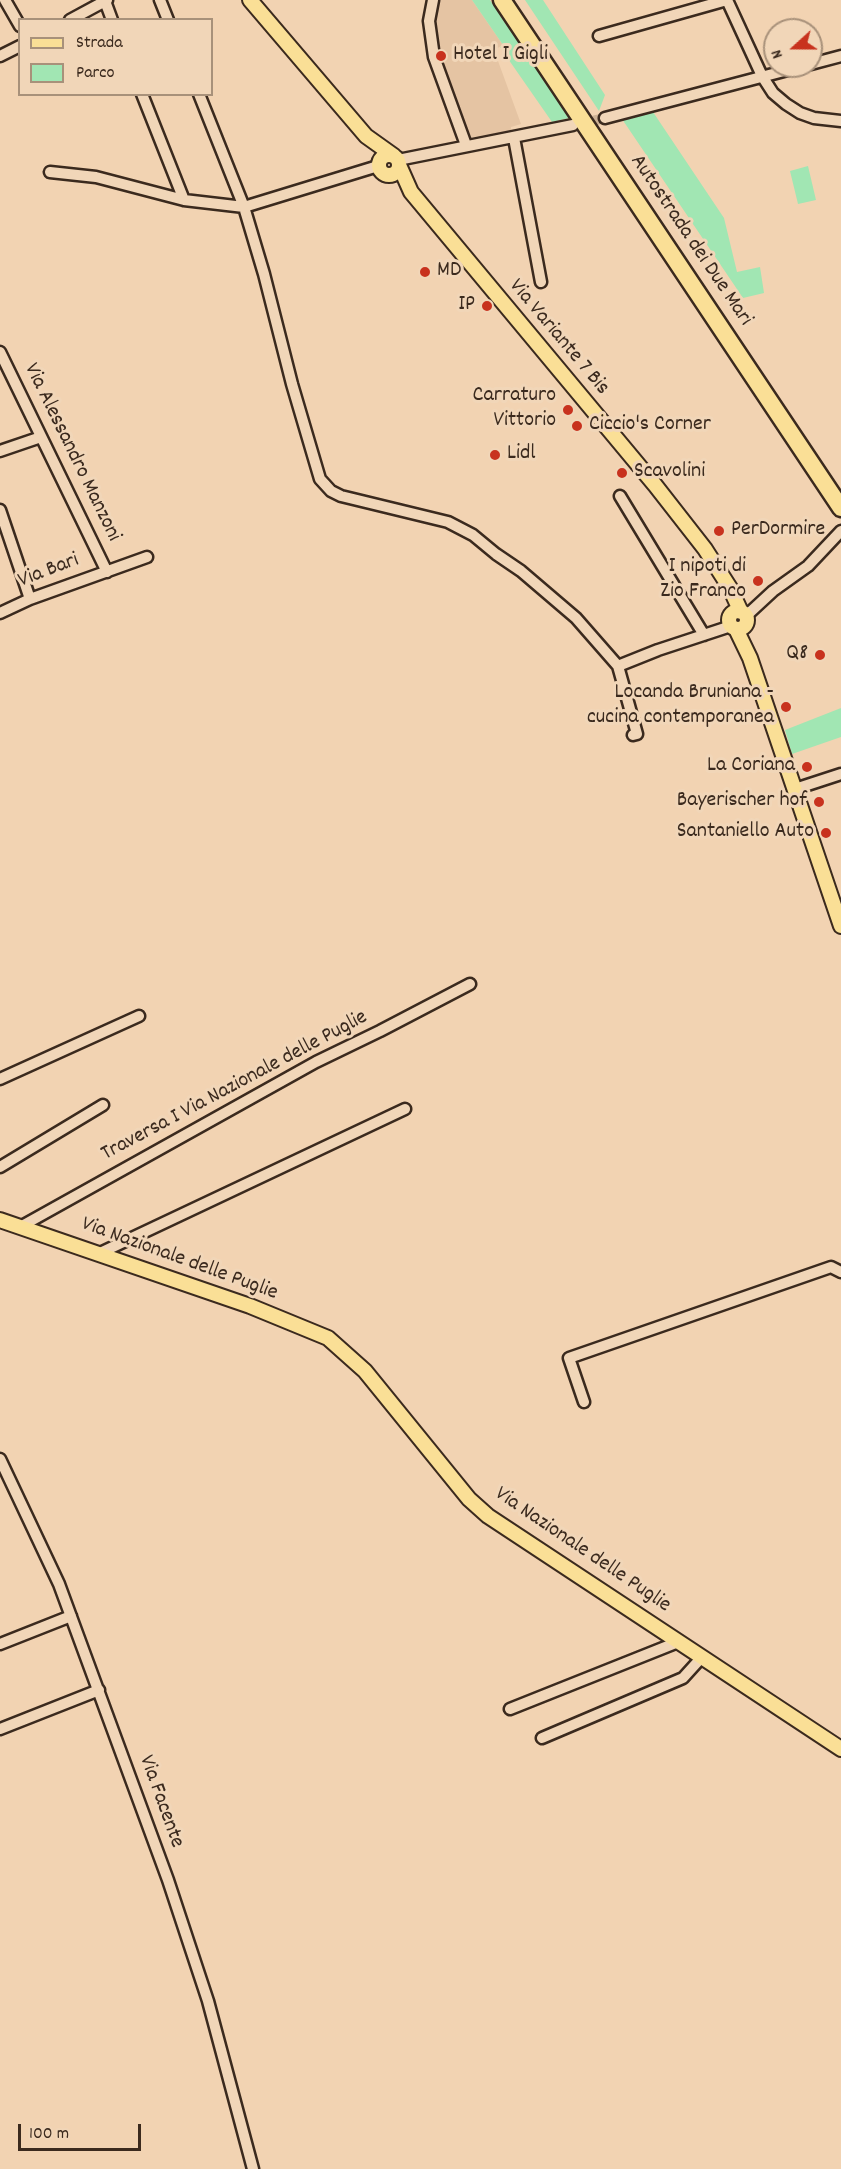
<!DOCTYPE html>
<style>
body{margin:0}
#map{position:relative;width:841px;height:2169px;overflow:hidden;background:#f2d3b2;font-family:Dekko,sans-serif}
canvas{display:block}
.legend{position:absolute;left:18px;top:18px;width:195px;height:78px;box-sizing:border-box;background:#f1d6b8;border:2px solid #a8917a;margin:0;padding:8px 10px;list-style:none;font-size:18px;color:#3b2a1e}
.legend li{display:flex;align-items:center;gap:12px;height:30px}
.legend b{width:30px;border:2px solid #a8917a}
.north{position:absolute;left:763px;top:18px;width:60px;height:60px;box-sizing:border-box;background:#f1d6b8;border:2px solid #a8917a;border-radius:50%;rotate:249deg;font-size:16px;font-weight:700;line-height:24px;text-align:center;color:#3b2a1e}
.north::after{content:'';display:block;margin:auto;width:21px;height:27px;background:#c8321e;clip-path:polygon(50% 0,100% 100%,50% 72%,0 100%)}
.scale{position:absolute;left:18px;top:2124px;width:123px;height:27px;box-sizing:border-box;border:3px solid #3b2a1e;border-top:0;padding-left:8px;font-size:18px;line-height:21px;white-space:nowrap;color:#3b2a1e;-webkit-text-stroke:4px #f1d6b8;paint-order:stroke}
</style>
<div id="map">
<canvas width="841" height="2169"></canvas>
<ul class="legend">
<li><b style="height:8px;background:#fadf96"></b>Strada</li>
<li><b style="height:16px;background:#a1e6b3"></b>Parco</li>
</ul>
<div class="north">N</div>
<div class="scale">100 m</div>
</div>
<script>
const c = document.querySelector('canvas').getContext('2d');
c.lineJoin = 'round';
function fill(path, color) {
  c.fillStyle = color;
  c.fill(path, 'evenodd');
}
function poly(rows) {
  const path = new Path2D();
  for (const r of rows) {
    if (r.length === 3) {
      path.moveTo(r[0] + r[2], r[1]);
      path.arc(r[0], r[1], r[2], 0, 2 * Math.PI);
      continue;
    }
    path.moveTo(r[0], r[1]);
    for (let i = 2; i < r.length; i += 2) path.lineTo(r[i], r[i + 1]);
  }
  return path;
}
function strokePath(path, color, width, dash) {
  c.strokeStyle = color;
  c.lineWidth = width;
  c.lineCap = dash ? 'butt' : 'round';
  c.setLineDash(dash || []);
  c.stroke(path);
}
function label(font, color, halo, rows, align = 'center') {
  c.font = font + ' Dekko,sans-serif';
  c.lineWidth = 6;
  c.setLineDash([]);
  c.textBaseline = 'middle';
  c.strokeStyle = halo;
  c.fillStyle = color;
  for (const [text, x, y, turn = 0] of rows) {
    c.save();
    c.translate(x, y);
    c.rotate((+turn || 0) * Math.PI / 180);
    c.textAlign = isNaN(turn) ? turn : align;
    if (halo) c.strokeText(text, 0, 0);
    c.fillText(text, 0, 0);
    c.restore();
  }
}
fill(poly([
 [440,0,472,0,503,45,494,50,521,124,511,127,511,131,467,138,438,57,433,22]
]), '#e5c4a3');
fill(poly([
 [472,0,490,0,569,118,552,122,504,53,500,47,503,45],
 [525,0,543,0,605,95,599,111],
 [653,112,724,218,737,272,760,267,764,293,743,298,622,119],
 [808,166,816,200,798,204,790,171],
 [841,705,841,737,792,754,785,730,841,708]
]), '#a1e6b3');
strokePath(poly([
 [579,124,605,118]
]), '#cdb194', 10, [10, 5]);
const minor = poly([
 [5,0,20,26],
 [160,0,168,20],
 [433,0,429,21,434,57,466,145],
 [727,0,762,76,773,93,786,104,800,113,814,118,841,121],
 [105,1,112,20],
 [70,20,107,0],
 [599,36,727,0],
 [0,56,20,46],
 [811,64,841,56],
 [142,94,184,200],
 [199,94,244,207,264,274,292,384,320,479,331,491,341,496,448,522,473,535,496,554,521,571,576,618,618,666,637,734,633,735],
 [605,118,803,66],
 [514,138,541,282],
 [398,160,573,125],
 [50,172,96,177,184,200,244,207,378,166],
 [0,352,107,572],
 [0,451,41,437],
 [620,496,704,635],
 [0,510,30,599],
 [0,613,30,599,147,557],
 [746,616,773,591,808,566,841,531],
 [618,666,658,650,731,626],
 [795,789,841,774],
 [0,1079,139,1016],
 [0,1167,103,1105],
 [20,1227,316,1062,380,1031,470,984],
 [100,1253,405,1109],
 [584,1402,569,1358,831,1267,841,1272],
 [0,1459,59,1584,168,1880,208,2001,253,2169],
 [0,1644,71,1616],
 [510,1709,678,1642],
 [0,1729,99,1690],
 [542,1738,683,1678,702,1657]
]);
const major = poly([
 [250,0,366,136,394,156],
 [389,165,10],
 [399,165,411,192,655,485,705,549,730,588,741,612],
 [738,620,9],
 [736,629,750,658,841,926],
 [0,1220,250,1306,328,1338,365,1371,469,1499,488,1516,841,1749]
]);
const highway = poly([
 [502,0,841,508]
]);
strokePath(minor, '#3b2a1e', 15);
strokePath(major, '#3b2a1e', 18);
strokePath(highway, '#3b2a1e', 21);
strokePath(minor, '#f1d6b8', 10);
strokePath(major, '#fadf96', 14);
strokePath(highway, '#fadf96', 16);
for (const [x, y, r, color] of [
 [441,56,6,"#c8321e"],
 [425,272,6,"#c8321e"],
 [487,306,6,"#c8321e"],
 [568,410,6,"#c8321e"],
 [577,426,6,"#c8321e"],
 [495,455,6,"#c8321e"],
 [622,473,6,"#c8321e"],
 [719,531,6,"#c8321e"],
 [758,581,6,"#c8321e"],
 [820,655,6,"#c8321e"],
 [786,707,6,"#c8321e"],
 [807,767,6,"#c8321e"],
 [819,802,6,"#c8321e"],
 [826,833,6,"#c8321e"]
]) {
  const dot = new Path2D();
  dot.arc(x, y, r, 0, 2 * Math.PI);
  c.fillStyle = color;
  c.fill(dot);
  strokePath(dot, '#f1d6b8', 2);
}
label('22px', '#3b2a1e', '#f1d6b8', [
 ["Hotel I Gigli",453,56,"left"],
 ["MD",437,272,"left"],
 ["IP",475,306],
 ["Carraturo",556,397],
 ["Vittorio",556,422],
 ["Ciccio's Corner",589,426,"left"],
 ["Lidl",507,455,"left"],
 ["Scavolini",634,473,"left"],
 ["PerDormire",731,531,"left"],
 ["I nipoti di",746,568],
 ["Zio Franco",746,593],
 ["Q8",808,655],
 ["Locanda Bruniana -",774,694],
 ["cucina contemporanea",774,719],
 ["La Coriana",795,767],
 ["Bayerischer hof",807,802],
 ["Santaniello Auto",814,833]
], 'right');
label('22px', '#3b2a1e', '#f1d6b8', [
 ["Autostrada dei Due Mari",690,241,56],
 ["Via Variante 7 Bis",558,338,50],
 ["Via Alessandro Manzoni",71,453,64],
 ["Via Bari",49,572,-21],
 ["Traversa I Via Nazionale delle Puglie",235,1087,-28],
 ["Via Nazionale delle Puglie",179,1260,20],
 ["Via Nazionale delle Puglie",582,1551,34],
 ["Via Facente",160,1802,70]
]);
</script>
